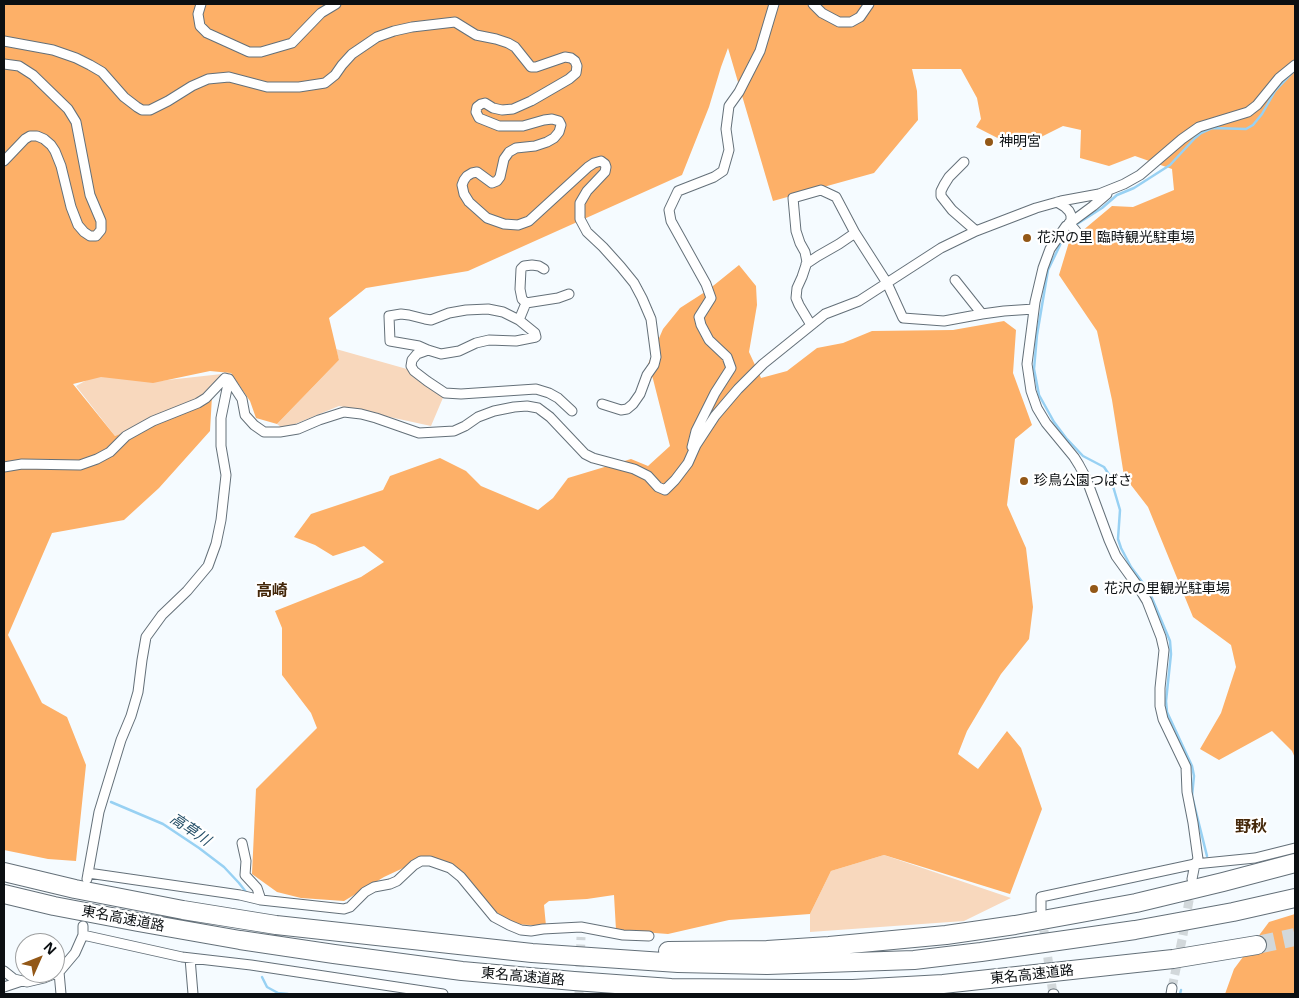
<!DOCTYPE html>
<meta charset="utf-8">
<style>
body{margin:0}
#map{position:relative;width:1299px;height:998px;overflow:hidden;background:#f5fbff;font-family:"Noto Sans",sans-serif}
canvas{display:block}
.frame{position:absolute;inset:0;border:5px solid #0b0f12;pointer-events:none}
.north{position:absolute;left:15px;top:933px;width:50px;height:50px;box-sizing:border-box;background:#fff;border:1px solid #9d9fa0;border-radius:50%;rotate:46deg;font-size:14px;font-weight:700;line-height:20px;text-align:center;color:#0b0f12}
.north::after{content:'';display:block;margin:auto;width:18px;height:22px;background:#935817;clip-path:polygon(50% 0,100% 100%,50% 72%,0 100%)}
</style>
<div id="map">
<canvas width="1299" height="998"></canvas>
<div class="frame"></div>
<div class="north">N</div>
</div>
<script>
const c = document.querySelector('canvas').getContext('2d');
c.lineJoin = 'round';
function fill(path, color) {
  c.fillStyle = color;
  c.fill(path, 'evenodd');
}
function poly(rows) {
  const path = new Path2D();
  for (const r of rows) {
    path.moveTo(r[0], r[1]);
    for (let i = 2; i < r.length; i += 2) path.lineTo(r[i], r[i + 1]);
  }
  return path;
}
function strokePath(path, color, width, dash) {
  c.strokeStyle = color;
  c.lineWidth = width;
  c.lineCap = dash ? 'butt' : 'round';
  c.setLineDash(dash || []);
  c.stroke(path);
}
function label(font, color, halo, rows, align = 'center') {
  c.font = font + ' "Noto Sans","Noto Sans JP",sans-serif';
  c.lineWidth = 4.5;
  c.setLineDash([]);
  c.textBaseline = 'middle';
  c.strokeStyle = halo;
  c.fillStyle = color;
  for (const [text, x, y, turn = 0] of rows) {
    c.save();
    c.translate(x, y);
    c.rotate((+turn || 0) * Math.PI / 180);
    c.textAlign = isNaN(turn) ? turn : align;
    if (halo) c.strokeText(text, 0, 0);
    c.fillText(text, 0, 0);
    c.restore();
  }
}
fill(poly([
 [336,349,414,371,445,393,431,426,339,406,283,429,277,424,339,360],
 [231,373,188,407,115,436,76,386,98,374,149,382],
 [884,855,1011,898,964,921,810,932,810,914,831,871]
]), '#f8d8bd');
fill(poly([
 [4,4,1295,4,1295,22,1294,24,1295,25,1295,758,1292,751,1272,731,1219,760,1200,749,1221,713,1236,667,1231,645,1193,617,1148,507,1124,476,1112,400,1097,331,1059,275,1069,242,1112,206,1133,207,1174,190,1172,169,1135,156,1109,166,1080,158,1081,130,1063,126,1033,141,1021,150,976,127,981,119,977,98,961,69,912,69,917,91,918,120,874,173,773,201,728,48,721,67,709,107,682,175,468,271,366,288,329,318,339,360,277,424,256,418,250,401,231,373,210,371,153,383,101,377,73,384,115,436,212,396,210,431,159,488,124,520,52,533,8,635,42,703,67,717,86,765,76,861,48,859,4,850],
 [739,265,756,286,757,305,749,352,761,378,787,371,817,348,843,343,872,331,953,330,1004,321,1016,330,1013,373,1032,425,1015,439,1007,505,1026,548,1033,607,1029,639,1001,674,967,731,958,754,978,769,1007,731,1021,748,1042,809,1010,894,884,855,831,871,810,914,729,920,668,934,616,930,614,895,587,899,549,901,544,905,546,926,513,924,492,909,457,871,429,856,384,877,344,901,301,898,277,892,252,874,256,789,317,728,311,713,282,675,282,628,275,611,361,577,384,562,364,546,333,556,315,545,294,537,311,514,383,490,390,476,440,458,466,471,481,486,538,510,553,498,568,478,631,459,648,466,670,446,653,379,648,364,663,329,680,308,708,290],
 [1295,914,1295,994,1225,994,1234,969,1269,922]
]), '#fdb068');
strokePath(poly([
 [111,802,163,824,199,848,224,867,239,883,246,892],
 [1207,856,1192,796,1194,776,1192,766,1167,712,1166,701,1171,654,1170,641,1149,591,1131,567,1121,548,1118,539,1120,510,1110,476,1104,467,1083,456,1066,438,1054,422,1039,395,1034,369,1037,335,1048,270,1061,243,1070,232,1077,224,1102,208,1117,195,1134,188,1170,165,1195,138,1201,133,1212,128,1246,129,1253,125,1262,114,1275,91,1294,71],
 [262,977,267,987,278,993,288,994],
 [1180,994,1181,990]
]), '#98d1f3', 2.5);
strokePath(poly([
 [1042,917,1053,994],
 [1172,988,1183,935,1191,889],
 [579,994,581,937]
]), '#d2d8db', 9, [9, 4.5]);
strokePath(poly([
 [1257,945,1295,937]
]), '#d2d8db', 18, [18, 9]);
const street = poly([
 [201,4,198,14,200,26,207,33,249,52,261,52,292,43,321,13,336,4],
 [813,4,822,13,839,22,851,22,860,17,869,4],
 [4,41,53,50,76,58,90,65,102,72,124,97,137,107,142,110,150,110,168,101,192,86,208,79,229,77,267,87,299,87,325,83,335,75,342,65,352,54,377,37,394,31,412,27,455,22,476,35,496,39,508,43,515,47,531,67,536,67,565,57,571,58,575,61,577,66,576,73,569,79,531,101,513,109,502,110,493,108,485,103,481,104,477,107,476,112,479,118,499,126,523,126,544,120,552,119,559,121,561,125,559,132,554,138,547,142,535,146,516,148,509,152,504,159,500,177,497,181,492,183,477,172,472,173,467,176,464,180,462,185,464,194,469,202,487,218,504,224,518,225,529,221,588,167,594,163,601,161,605,164,606,167,605,172,587,191,580,203,580,219,587,232,603,247,621,267,634,283,642,298,651,319,656,357,654,365,647,375,640,394,633,404,627,409,621,410,602,404],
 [4,64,19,66,33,75,68,109,76,122,90,195,101,221,101,230,96,236,90,236,84,232,78,225,71,207,61,166,55,151,51,145,44,139,37,136,30,136,25,139,4,161],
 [964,162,949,177,944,185,941,191,941,196,952,210,976,231],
 [1057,202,1065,207,1069,211,1071,215,1071,222],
 [1069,223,1076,231],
 [806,264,818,256,839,244,855,233],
 [955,280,982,314,1004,311,1034,309],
 [526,303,522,299,520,289,521,269,524,266,532,265,539,266,544,269],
 [488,309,503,312,519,320,535,333,536,337,516,341,489,340,476,343,459,351,441,354,428,350,419,346,390,341,389,316,401,314,409,315,425,319,431,320,449,313,466,310,488,309],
 [519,320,526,303,558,298,569,294],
 [811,325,799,305,796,298,797,288,802,277,807,262,805,252,800,243,796,231,793,198,821,190,836,197,855,233,887,283,903,318,944,321,982,314],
 [428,350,417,354,412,360,411,366,414,371,427,381,445,393,461,394,536,389,549,393,558,398,572,411],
 [692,447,696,431,715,393,731,368,727,357,709,340,701,325,699,317,711,298,706,284,671,221,669,210,678,191,714,177,723,171,729,150,726,129,729,106,739,92,760,51,774,4],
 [4,467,22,464,80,465,97,459,110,452,126,436,153,421,198,403,206,398,225,378,229,379,242,399,245,415,254,425,264,432,280,432,298,429,319,420,344,412,361,414,376,418,419,433,454,431,465,426,478,417,494,411,514,407,527,406,538,408,550,417,585,454,593,458,634,469,648,476,658,487,665,490,675,480,688,463,696,445,715,416,738,389,763,364,825,314,859,301,941,248,976,231,1036,208,1061,201,1099,194,1124,184,1140,175,1182,139,1199,127,1248,112,1257,105,1279,78,1295,65],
 [242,843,246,861,245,875,257,888,261,900],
 [88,873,240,895,261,900,344,909,350,907,365,892,374,887,390,884,397,881,414,865,421,861,430,861,450,868,461,877,494,917,509,925,521,930,531,931,543,929,581,927,623,935,649,936],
 [87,879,99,812,121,740,131,716,138,692,142,660,146,637,162,615,187,591,208,566,216,544,221,520,226,475,221,446,221,418,229,379],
 [1192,879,1195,864,1255,858,1295,848],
 [1041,910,1041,897,1195,864,1198,859,1193,823,1187,792,1186,767,1163,719,1160,706,1160,688,1164,650,1161,637,1147,601,1139,588,1116,556,1109,540,1086,478,1079,465,1074,457,1046,423,1037,408,1031,391,1027,364,1035,302,1043,268,1050,249,1066,226,1093,206,1107,194],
 [83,935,182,957,251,965,443,994],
 [190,958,193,994],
 [4,971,14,979,27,982,44,978,59,972,75,953,83,935,83,926],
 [59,972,61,994],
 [4,987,22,981],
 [1053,994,1054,994],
 [1171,994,1172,988]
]);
const highway = poly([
 [4,872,75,889,183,910,276,925,532,953,678,963,767,965,914,960,981,952,1135,930,1233,912,1295,898],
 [4,894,54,906,138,922,240,940,334,954,462,971,574,981,671,988,792,989,853,989,943,984,1173,959,1257,945],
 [668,951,767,950,829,946,946,935,1015,925,1136,903,1223,882,1295,863]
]);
strokePath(street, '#647079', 11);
strokePath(highway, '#647079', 20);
strokePath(street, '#fff', 9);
strokePath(highway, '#fff', 18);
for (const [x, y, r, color] of [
 [989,142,5,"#935817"],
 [1027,238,5,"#935817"],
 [1024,481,5,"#935817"],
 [1094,589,5,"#935817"]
]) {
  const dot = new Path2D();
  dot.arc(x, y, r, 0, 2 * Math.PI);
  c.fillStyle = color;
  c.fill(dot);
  strokePath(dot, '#fff', 2);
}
label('14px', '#0b0f12', '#fff', [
 ["神明宮",999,142],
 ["花沢の里 臨時観光駐車場",1037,238],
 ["珍鳥公園つばさ",1034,481],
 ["花沢の里観光駐車場",1104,589]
], 'left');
label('14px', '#0b0f12', '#fff', [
 ["東名高速道路",123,919,11],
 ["東名高速道路",1032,975,-6],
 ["東名高速道路",523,977,5]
]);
label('italic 15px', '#244f68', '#fff', [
 ["高草川",190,830,34]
]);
label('bold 16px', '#442709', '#fff', [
 ["高崎",272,591],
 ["野秋",1251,827]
]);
</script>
